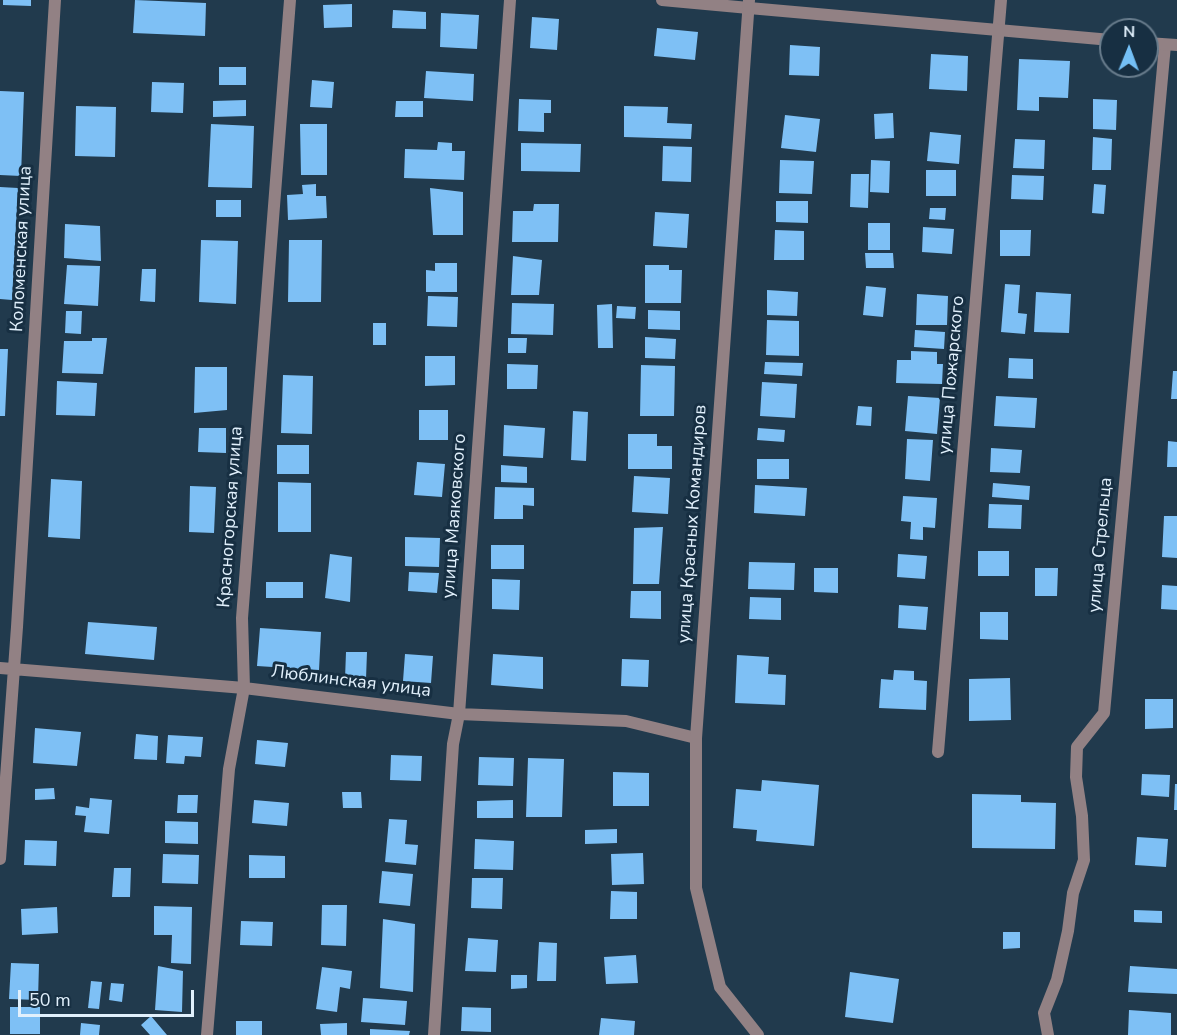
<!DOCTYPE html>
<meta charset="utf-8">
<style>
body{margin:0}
#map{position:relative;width:1177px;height:1035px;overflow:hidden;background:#213a4d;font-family:"Nunito Sans",sans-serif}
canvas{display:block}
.north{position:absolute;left:1099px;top:18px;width:60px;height:60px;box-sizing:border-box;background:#172f42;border:2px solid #687c8c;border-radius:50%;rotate:1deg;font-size:16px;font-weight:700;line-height:24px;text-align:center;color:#e1f0fc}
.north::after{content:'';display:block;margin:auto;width:21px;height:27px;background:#74c0f6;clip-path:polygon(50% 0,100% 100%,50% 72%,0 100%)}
.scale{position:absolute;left:18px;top:990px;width:176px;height:27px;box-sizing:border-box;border:3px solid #e1f0fc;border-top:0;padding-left:8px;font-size:18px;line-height:21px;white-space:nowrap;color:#e1f0fc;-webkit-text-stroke:4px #172f42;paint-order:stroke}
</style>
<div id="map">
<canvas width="1177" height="1035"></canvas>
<div class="north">N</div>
<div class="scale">50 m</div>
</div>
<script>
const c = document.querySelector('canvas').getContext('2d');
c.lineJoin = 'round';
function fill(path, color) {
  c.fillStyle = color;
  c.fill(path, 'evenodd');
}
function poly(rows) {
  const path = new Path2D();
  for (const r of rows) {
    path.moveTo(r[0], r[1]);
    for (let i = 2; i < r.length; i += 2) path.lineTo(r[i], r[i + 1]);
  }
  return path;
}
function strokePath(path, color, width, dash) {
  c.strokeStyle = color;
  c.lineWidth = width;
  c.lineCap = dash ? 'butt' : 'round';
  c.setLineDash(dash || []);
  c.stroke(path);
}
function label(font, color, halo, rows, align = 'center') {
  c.font = font + ' "Nunito Sans",sans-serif';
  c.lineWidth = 6;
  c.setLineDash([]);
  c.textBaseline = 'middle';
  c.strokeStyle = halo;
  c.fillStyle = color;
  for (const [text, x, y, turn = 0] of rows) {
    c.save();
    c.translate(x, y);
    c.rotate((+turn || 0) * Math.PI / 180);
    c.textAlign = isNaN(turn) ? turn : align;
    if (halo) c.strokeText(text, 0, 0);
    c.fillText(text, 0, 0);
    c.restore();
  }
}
fill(poly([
 [3,0,31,0,31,6,3,5],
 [135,0,206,3,205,36,133,33],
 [352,4,352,27,324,28,323,5],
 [393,10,426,12,426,29,392,28],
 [441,13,479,15,477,49,440,47],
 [532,17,559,19,557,50,530,48],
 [657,28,698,32,695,60,654,56],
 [790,45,820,47,819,76,789,75],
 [931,54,968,56,967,91,929,89],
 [1019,59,1070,61,1068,98,1039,97,1039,111,1017,110],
 [219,67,246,67,246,85,219,85],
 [426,71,474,74,473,101,424,98],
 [312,80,334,82,332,108,310,107],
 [152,82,184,83,183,113,151,112],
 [0,91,24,92,21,176,0,175],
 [519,99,551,100,551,113,544,113,544,132,518,131],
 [1093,99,1117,100,1116,130,1093,129],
 [246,100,246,116,213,117,213,101],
 [396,101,423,101,423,117,395,117],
 [76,106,116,107,115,157,75,156],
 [624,106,668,107,667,123,692,124,691,139,624,137],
 [893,113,894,138,875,139,874,114],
 [785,115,820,119,816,152,781,148],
 [211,124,254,126,252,188,208,187],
 [300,124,327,124,327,175,301,175],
 [930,132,961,135,959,164,927,161],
 [1093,137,1112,139,1111,170,1092,170],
 [1015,139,1045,140,1044,169,1013,168],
 [438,142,452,143,452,151,465,151,464,180,404,178,405,149,437,150],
 [521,143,581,144,580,172,521,171],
 [663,146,692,147,691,182,662,181],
 [780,160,814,161,812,194,779,193],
 [871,160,890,161,889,193,870,192],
 [926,170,956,170,956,196,926,196],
 [851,174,869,174,868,208,850,207],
 [1012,175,1044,176,1043,200,1011,199],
 [316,184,316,196,326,196,327,218,288,220,287,195,303,194,302,185],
 [1094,184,1106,185,1104,214,1092,213],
 [0,187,18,188,12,300,0,299],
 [430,188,463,192,463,235,433,235],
 [216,200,241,200,241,217,216,217],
 [776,201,808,201,808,223,776,222],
 [534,204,559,204,558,242,512,242,513,211,533,211],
 [930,208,946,208,945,220,929,219],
 [655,212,689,214,687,248,653,246],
 [868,223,890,223,890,250,868,250],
 [65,224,100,226,101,261,64,258],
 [923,227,954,229,952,254,922,252],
 [775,230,804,231,804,260,774,260],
 [1000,230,1031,230,1030,256,1000,256],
 [201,240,238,241,236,304,199,302],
 [289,240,322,240,321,302,288,302],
 [865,253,893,253,894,268,866,268],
 [513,256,542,260,539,295,511,295],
 [435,263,457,263,457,292,426,292,426,270,435,271],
 [67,265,100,266,98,306,64,304],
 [645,265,669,265,669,270,682,270,681,303,645,303],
 [142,269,156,269,155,302,140,301],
 [1005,284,1020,285,1018,313,1027,314,1025,334,1001,332],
 [866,286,886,288,883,317,863,315],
 [767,290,798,292,797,316,767,315],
 [1036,292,1071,294,1069,333,1034,332],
 [917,294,948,296,947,325,916,325],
 [428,296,458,297,457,327,427,326],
 [512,303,554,304,553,335,511,334],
 [612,304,613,348,598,348,597,305],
 [617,306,636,307,635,319,616,318],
 [648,310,680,311,680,330,648,329],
 [66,311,82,311,81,334,65,333],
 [767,320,799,321,799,356,766,355],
 [373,323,386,323,386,345,373,345],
 [915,330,945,332,944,349,914,347],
 [645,337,676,339,675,359,645,358],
 [92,338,107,338,103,374,62,373,64,341,92,341],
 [508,338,527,338,526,353,508,353],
 [0,349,8,349,5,416,0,416],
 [911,351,937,352,937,364,943,364,942,384,896,383,897,360,911,360],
 [425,356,455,356,455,385,425,386],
 [1009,358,1033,359,1033,379,1008,378],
 [765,362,803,363,802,376,764,374],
 [507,364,538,365,537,389,507,389],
 [641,365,675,366,674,416,640,416],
 [195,367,227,367,227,410,194,413],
 [1173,371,1177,371,1177,399,1171,399],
 [283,375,313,376,312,434,281,433],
 [57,381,97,383,95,416,56,415],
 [762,382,797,384,795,418,760,416],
 [908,396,940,398,937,434,905,431],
 [996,396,1037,398,1035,428,994,426],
 [858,406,872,407,871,426,856,425],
 [419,410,448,410,448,440,419,440],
 [573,411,588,412,586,461,571,460],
 [504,425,545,428,543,458,503,456],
 [199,428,226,428,226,453,198,452],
 [758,428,785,430,784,442,757,440],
 [628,434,657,434,657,446,672,446,672,469,628,469],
 [907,439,933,440,930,481,905,479],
 [1168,441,1177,442,1177,467,1167,467],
 [277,445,309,445,309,474,277,474],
 [991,448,1022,450,1020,473,990,472],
 [757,459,789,459,789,479,757,479],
 [417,462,445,464,442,497,414,495],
 [501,465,527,467,527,483,501,482],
 [634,476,670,478,668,514,632,512],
 [51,479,82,481,80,539,48,537],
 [278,482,311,483,311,532,278,532],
 [993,483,1030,486,1029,500,992,497],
 [755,485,807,488,805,516,754,513],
 [190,486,216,487,214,533,189,532],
 [495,487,534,488,534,506,523,505,523,519,494,519],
 [903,496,937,498,935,528,923,527,923,540,910,539,911,522,901,521],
 [989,504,1022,505,1021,529,988,528],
 [1164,516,1177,516,1177,558,1162,557],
 [663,527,659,584,633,584,634,528],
 [405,537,440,538,439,567,405,566],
 [491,545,524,545,524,569,491,569],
 [978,551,1009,551,1009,576,978,576],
 [330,554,352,557,350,602,325,598],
 [898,554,927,556,925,579,897,577],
 [749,562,795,563,794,590,748,589],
 [814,568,838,568,838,593,814,592],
 [1035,568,1058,568,1057,596,1035,596],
 [409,572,439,573,437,593,408,591],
 [492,579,520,580,519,610,492,609],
 [266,582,303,582,303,598,266,598],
 [1162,585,1177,586,1177,610,1161,609],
 [631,591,661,591,661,619,630,618],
 [750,597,781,598,781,620,749,619],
 [899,605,928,607,926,630,898,628],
 [980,612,1008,612,1008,640,980,639],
 [88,622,157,627,154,660,85,654],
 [260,628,321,632,319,670,257,666],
 [346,652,367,652,366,679,345,679],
 [405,654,433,656,431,683,403,681],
 [493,654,543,657,543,689,491,685],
 [737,655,769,657,768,674,786,675,785,705,735,703],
 [622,659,649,660,648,687,621,686],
 [894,670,914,671,914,680,927,681,926,710,879,708,881,679,893,680],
 [1010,678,1011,720,969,721,969,679],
 [1145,699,1173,699,1173,728,1145,729],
 [35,728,81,732,77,766,33,763],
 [136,734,158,736,157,760,134,759],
 [168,735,203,737,201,757,185,756,184,764,166,763],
 [257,740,288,743,285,767,255,764],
 [391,755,422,756,421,781,390,780],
 [479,757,514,758,513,786,478,785],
 [528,758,564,759,562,817,526,817],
 [613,772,649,773,649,806,613,806],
 [1142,774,1170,775,1169,797,1141,795],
 [762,780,819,785,814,846,756,841,757,830,733,828,736,789,761,791],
 [1175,784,1177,784,1177,810,1174,810],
 [54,788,55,799,35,800,35,789],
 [342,792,361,792,362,808,343,808],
 [972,794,1021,795,1021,802,1056,803,1055,849,972,848],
 [178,795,198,795,197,813,177,813],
 [90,798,112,800,109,834,84,832,86,816,75,815,76,806,89,808],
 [254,800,289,803,287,826,252,823],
 [513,800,513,818,477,818,477,801],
 [389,819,407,820,405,844,418,845,416,865,385,862],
 [165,821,198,822,198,844,165,843],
 [617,829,617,843,585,844,585,830],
 [1137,837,1168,839,1166,867,1135,865],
 [475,839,514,841,513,870,474,869],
 [25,840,57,841,56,866,24,865],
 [643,853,644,884,612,885,611,854],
 [163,854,199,855,198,884,162,883],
 [249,855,285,856,285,878,249,878],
 [114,868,131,868,130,897,112,897],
 [382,871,413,874,410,906,379,903],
 [472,878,503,878,502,909,471,908],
 [611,891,637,892,637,919,610,919],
 [322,905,347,905,346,946,321,945],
 [154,906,192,907,191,964,171,963,172,935,154,935],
 [57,907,58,933,22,935,21,909],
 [1134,910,1162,911,1162,923,1134,922],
 [383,919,415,924,413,992,380,988],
 [241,921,273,922,272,946,240,945],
 [1003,932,1020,932,1020,948,1003,949],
 [468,938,498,940,496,972,465,971],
 [539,942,557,943,556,981,537,981],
 [636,955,638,983,606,984,604,957],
 [11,963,39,964,38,1000,9,999],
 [158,966,183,971,182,1012,155,1010],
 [1130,966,1177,969,1177,994,1128,992],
 [322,967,352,971,350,989,340,987,337,1012,316,1009],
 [850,972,899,979,893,1023,845,1017],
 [511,975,527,975,527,988,511,989],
 [91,981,102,982,99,1009,88,1008],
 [111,983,124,984,122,1002,109,1000],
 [363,998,407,1001,405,1025,361,1022],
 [10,1007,40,1007,40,1034,10,1034],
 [462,1007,491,1008,491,1032,461,1031],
 [1129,1010,1171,1013,1171,1035,1128,1035],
 [151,1016,167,1035,150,1035,141,1025],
 [601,1018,635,1021,634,1035,599,1035],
 [236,1021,262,1021,262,1035,236,1035],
 [81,1023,100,1025,99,1035,80,1035],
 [347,1023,347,1035,321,1035,320,1024],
 [370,1029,410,1031,409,1035,370,1035]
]), '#7ec0f5');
strokePath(poly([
 [662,0,749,8],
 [0,668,244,688,459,714,626,721,696,738],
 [938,752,1001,0],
 [0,859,17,627,55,0],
 [207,1035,229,769,244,688,242,618,290,0],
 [434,1035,453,744,459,714,510,0],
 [1048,1035,1044,1013,1057,980,1068,931,1073,893,1084,860,1082,816,1076,777,1077,747,1104,713,1165,45]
]), '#928184', 12);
strokePath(poly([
 [749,0,696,738,696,888,720,987,758,1035],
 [749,8,1111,40],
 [1147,43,1177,45]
]), '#928184', 12);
label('18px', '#e1f0fc', '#172f42', [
 ["Коломенская улица",22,249,-87],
 ["улица Пожарского",952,375,-85],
 ["улица Маяковского",455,516,-86],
 ["Красногорская улица",231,517,-86],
 ["улица Красных Командиров",693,524,-86],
 ["улица Стрельца",1101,545,-85],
 ["Люблинская улица",351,682,7]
]);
</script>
